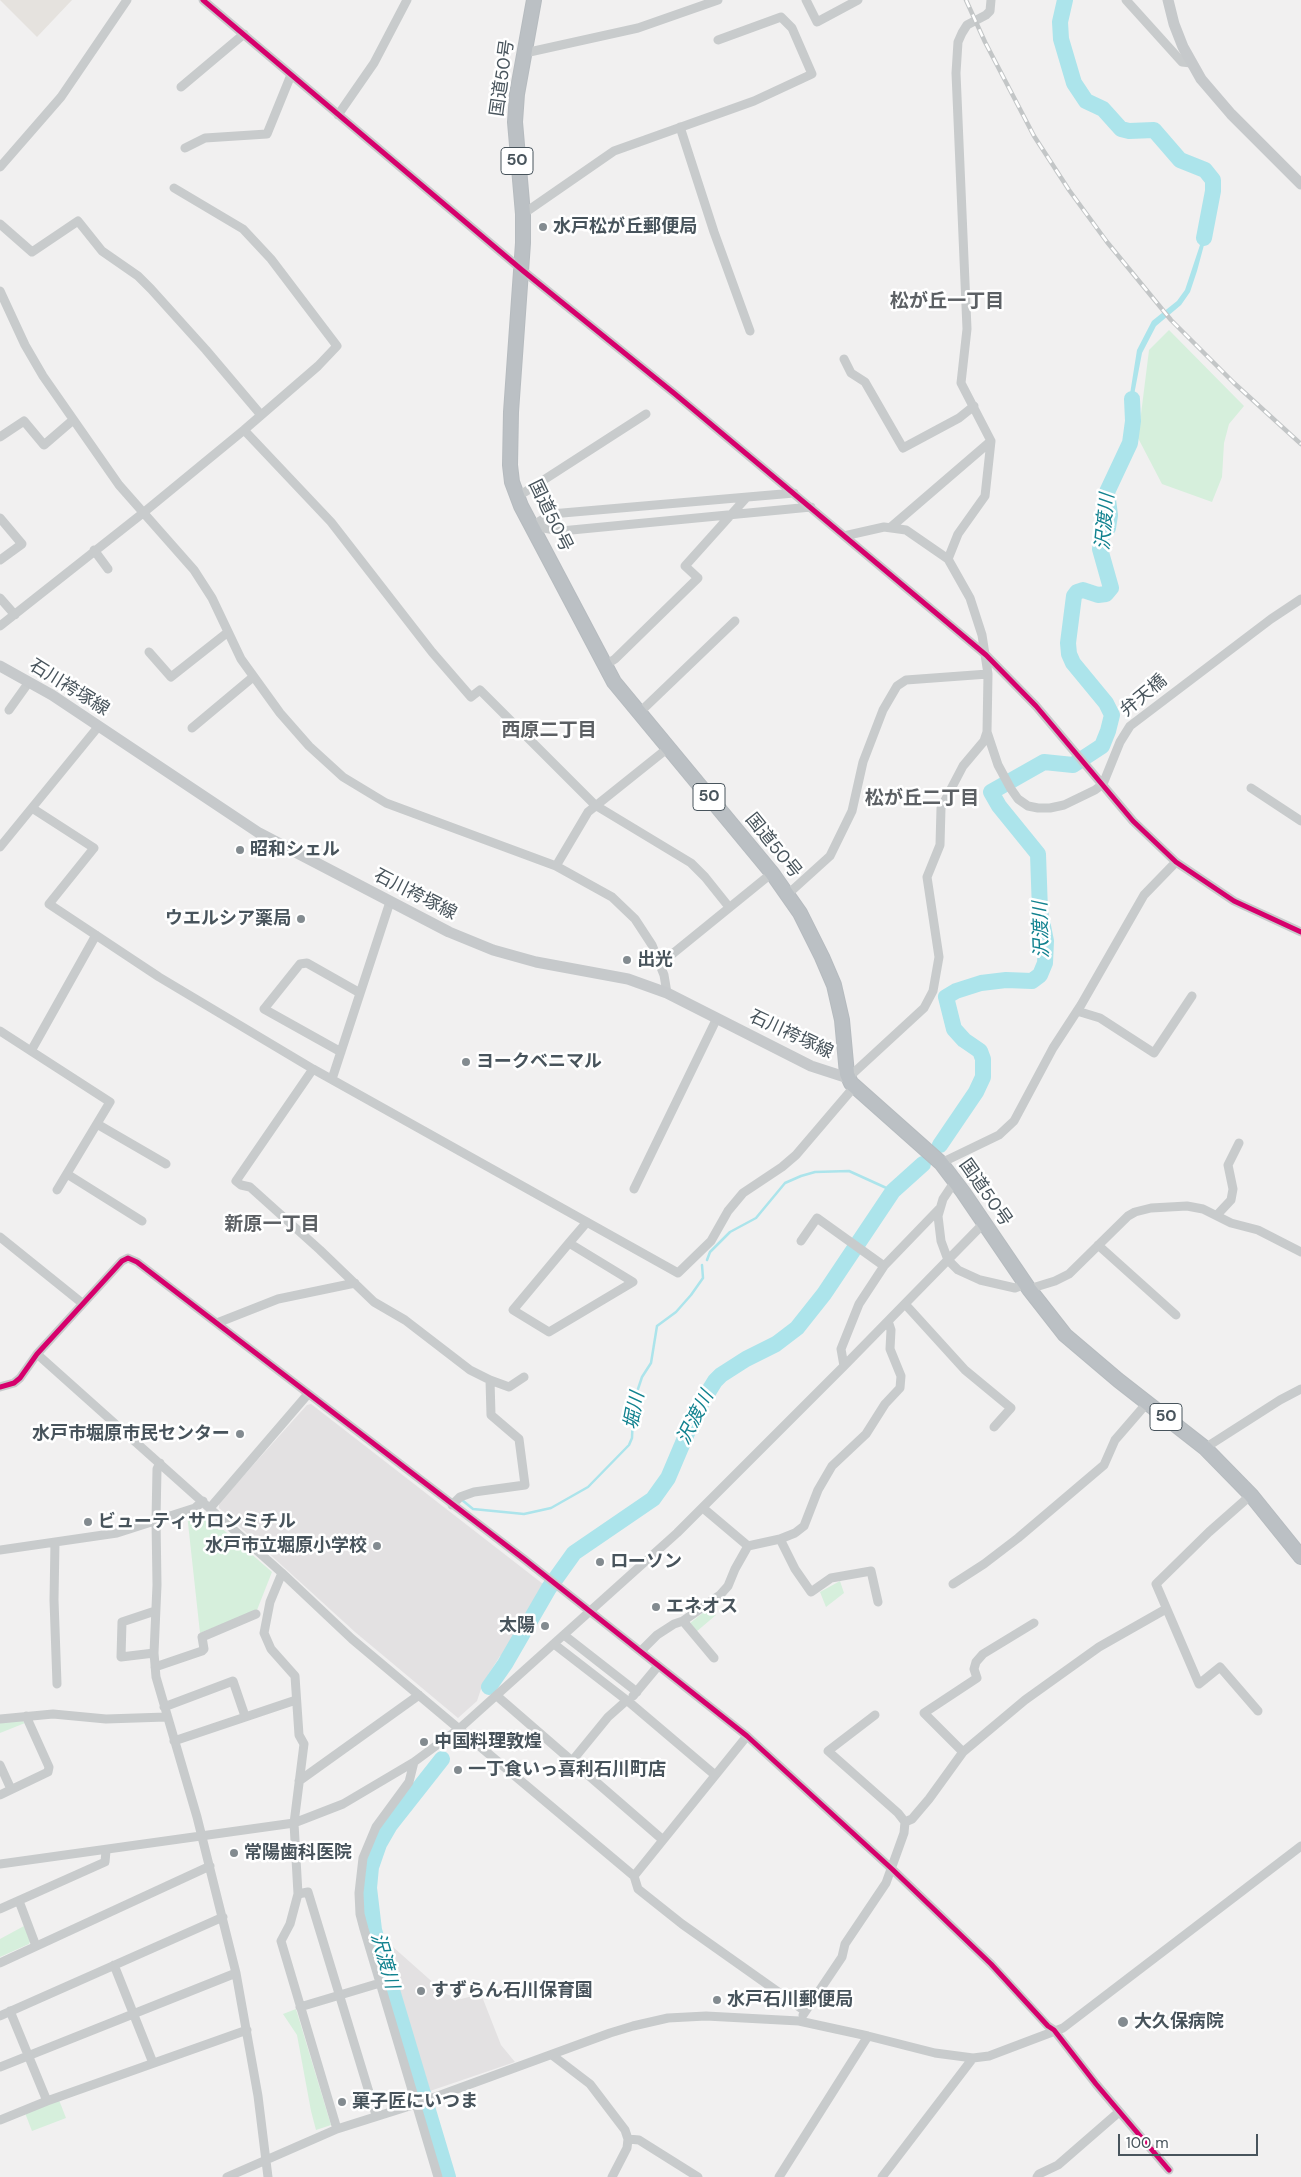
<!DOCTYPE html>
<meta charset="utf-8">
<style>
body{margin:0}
#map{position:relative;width:1301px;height:2177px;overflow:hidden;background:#f1f0f0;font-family:"DM Sans",sans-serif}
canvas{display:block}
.scale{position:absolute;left:1118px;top:2134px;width:140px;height:22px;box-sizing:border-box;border:2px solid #48545c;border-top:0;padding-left:6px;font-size:15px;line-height:18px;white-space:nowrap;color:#48545c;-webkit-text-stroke:4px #fff;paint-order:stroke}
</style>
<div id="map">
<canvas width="1301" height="2177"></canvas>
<div class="scale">100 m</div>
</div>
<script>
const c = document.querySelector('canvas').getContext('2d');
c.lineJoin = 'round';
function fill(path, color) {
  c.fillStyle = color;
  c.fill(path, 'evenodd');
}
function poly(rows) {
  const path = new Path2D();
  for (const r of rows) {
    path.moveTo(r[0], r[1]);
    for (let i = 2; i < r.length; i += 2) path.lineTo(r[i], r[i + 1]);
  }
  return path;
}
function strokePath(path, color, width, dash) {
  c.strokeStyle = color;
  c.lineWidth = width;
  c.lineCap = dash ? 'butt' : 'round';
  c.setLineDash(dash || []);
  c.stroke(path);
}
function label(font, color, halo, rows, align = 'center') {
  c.font = font + ' "DM Sans","Noto Sans JP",sans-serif';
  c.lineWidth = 5;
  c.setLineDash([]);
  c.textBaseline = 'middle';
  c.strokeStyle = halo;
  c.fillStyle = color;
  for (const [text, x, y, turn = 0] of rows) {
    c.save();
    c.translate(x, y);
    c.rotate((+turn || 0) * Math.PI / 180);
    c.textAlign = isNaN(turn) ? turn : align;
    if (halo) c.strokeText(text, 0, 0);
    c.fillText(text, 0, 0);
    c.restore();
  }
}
fill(poly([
 [0,0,72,0,37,37]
]), '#e5e2de');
fill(poly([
 [311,1404,543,1584,537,1594,541,1598,503,1657,500,1656,483,1683,477,1701,458,1718,355,1632,219,1508,219,1503,307,1405],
 [384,1939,446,1994,461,1999,481,1994,501,2045,515,2062,430,2091]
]), '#e3e1e2');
fill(poly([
 [1169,330,1244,406,1229,424,1224,443,1222,477,1212,502,1162,484,1138,438,1149,350],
 [198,1511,204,1513,272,1572,257,1610,200,1633,187,1514],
 [840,1581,844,1593,826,1607,820,1592],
 [710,1607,716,1615,696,1632,689,1624],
 [21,1720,25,1723,0,1733,0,1723],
 [24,1926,30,1941,29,1944,0,1957,0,1939],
 [296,2009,331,2125,316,2130,311,2111,297,2035,283,2014],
 [59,2100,66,2118,32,2131,25,2113]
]), '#d6efdc');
fill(poly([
 [1206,218,1211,219,1197,271,1190,292,1181,305,1156,326,1142,353,1134,395,1135,422,1130,421,1130,394,1137,350,1152,321,1177,301,1185,290,1201,242]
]), '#ace4eb');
strokePath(poly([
 [707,1260,710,1252,730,1232,756,1218,785,1183,801,1176,815,1172,849,1171,893,1191],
 [462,1500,473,1509,524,1514,551,1508,588,1487,629,1445,632,1438,633,1413,638,1389,642,1377,651,1363,657,1326,676,1312,691,1295,703,1278,702,1265]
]), '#ace4eb', 2.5);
strokePath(poly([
 [1065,0,1060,22,1061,39,1074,83,1086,101,1103,109,1121,129,1129,131,1154,130,1180,160,1205,170,1213,180,1213,191,1204,238],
 [940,1145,976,1092,983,1077,983,1059,980,1051,964,1040,954,1029,946,997,956,991,981,983,1006,980,1032,981,1040,975,1045,963,1046,941,1040,911,1038,854,999,806,991,792,1044,762,1073,765,1102,746,1108,731,1112,715,1106,703,1073,663,1069,654,1068,643,1074,596,1077,592,1083,590,1098,595,1106,594,1111,588,1100,549,1102,535,1108,528,1110,515,1107,492,1130,443,1133,421,1132,399],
 [489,1687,505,1664,549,1588,574,1553,653,1499,668,1478,696,1412,715,1381,721,1375,746,1359,776,1344,797,1328,824,1294,893,1191,923,1164],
 [442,1759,390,1825,379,1844,371,1867,369,1888,374,1930,448,2177]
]), '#ace4eb', 16);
const highway = poly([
 [534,0,517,94,515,122,523,214,523,243,511,412,510,465,512,482,521,506,614,682,772,873,800,913,822,957,834,985,842,1020,847,1074,851,1083,941,1163,963,1192,1029,1289,1065,1335,1118,1380,1205,1448,1251,1495,1301,1557]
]);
strokePath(highway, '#b6bbbf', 16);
strokePath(poly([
 [203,0,522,270,675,394,986,655,1036,706,1133,821,1176,862,1234,901,1301,932],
 [806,0,817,22,858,0],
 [1126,0,1182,62,1191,63],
 [525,53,638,28,718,0],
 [181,87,244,34],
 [338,115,374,63,407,0],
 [680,127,714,232,750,331],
 [185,148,205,138,267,134,291,75],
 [0,167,61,97,127,0],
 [523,214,614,151,754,101,812,74,792,28,781,17,718,40],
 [0,224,32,252,78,221,102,251,138,276,151,289,206,350,261,415],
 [0,291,25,345,43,376,119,485,194,570,212,598,241,659,280,713,309,746,343,777,386,803,556,866,612,897,635,919,652,945,664,975,667,993],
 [844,359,851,373,865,382,903,448,959,418,974,406],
 [244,430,331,522,432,652,471,697,480,690,595,805,691,863,705,877,729,907],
 [0,437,24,421,44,445,73,420],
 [516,494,525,492,646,414],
 [0,518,22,544,0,560],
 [532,526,561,531,811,507],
 [532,526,551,514,794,493],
 [891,527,991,441],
 [844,536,884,527,906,530,948,559,970,598,982,635,988,674,987,732,984,741,963,766,941,808,940,845,927,877,939,957,933,991,924,1008,848,1078],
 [94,550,108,569],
 [948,559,958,534,985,496,991,441,961,383,967,329,956,73,958,42,962,33,967,25,986,15,990,11,991,0],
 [0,598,15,615],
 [0,626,143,513,244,430,318,366,337,346,271,259,243,229,174,188],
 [149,652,171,677,228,632],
 [604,666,615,659,698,578,685,566,746,498],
 [9,710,29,682],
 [639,713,735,621],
 [192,728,253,677],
 [987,732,998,765,1011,789,1018,799,1028,806,1038,808,1050,808,1064,805,1095,790,1103,784,1120,742,1130,726,1271,619,1301,599],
 [1251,788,1301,821],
 [32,808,94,848,49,904,159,977,313,1069,678,1273,711,1241,728,1211,743,1193,782,1167,796,1155,854,1087],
 [0,847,98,727],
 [556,866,588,812,668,748],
 [788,894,830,856,852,811,863,762,883,710,897,686,906,680,988,674],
 [660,964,772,873],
 [1077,1011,1100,1018,1154,1053,1192,996],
 [0,1031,110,1102,57,1190],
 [31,1051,96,935],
 [341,1052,264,1009,300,964,307,963,360,993],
 [313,1069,236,1181,241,1185,250,1187,320,1250,374,1302,405,1320,470,1370,490,1380,509,1387,524,1377],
 [332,1079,390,902],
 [97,1124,166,1164],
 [941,1163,999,1135,1014,1121,1053,1048,1081,1005,1144,895,1176,862],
 [67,1174,142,1221],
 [955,1181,943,1199,938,1216,941,1241,948,1260,958,1270,980,1280,1015,1288,1025,1284],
 [634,1189,717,1018],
 [1217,1215,1231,1200,1233,1189,1228,1165,1239,1143],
 [0,1237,82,1303],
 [801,1241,817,1218,884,1266],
 [569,1243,633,1282,549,1332,513,1310,569,1243,587,1222],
 [1098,1245,1176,1315],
 [1029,1289,1055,1281,1069,1274,1128,1216,1135,1212,1151,1208,1187,1206,1203,1209,1231,1223,1258,1230,1301,1252],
 [905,1304,965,1370,1011,1408,994,1427],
 [217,1323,278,1299,355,1283],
 [37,1354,282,1573,352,1639,634,1876,638,1889,682,1924,805,2011],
 [844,1366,841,1349,859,1304,884,1266,939,1209],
 [0,1387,14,1383,20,1378,37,1354,122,1261,128,1258,137,1262,524,1559,747,1736,892,1869,991,1964,1048,2026,1054,2030,1096,2084,1169,2170],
 [1205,1448,1280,1400,1301,1389],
 [160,1463,157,1469,156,1520,157,1585,154,1653,156,1677,197,1817,236,1973,258,2096,268,2177],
 [1251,1495,1209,1532,1156,1584,1199,1684,1220,1667,1258,1711],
 [452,1505,460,1497,474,1492,525,1485,519,1439,491,1415,490,1380],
 [210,1508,308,1394],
 [703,1508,748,1546,780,1539,795,1533,804,1526,818,1490,832,1466,866,1434,885,1404,900,1388,901,1376,890,1349,891,1330,888,1321],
 [780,1539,795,1569,811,1592,831,1578,871,1571,878,1602],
 [55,1542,54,1600,57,1684],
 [0,1550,117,1533,195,1508,203,1501],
 [282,1573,270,1602,264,1633,271,1649,295,1676,299,1735,304,1744,294,1823,298,1894,290,1924,281,1941,337,2129],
 [953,1584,984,1564,1018,1538,1104,1465,1115,1440,1147,1403],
 [683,1621,714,1658],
 [564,1635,637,1692],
 [554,1644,629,1702,715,1775],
 [641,1651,657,1635,674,1624,683,1621,720,1595,728,1586,735,1569,748,1546],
 [154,1653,121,1657,122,1622,155,1611],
 [155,1667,202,1651,204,1649,202,1637,256,1614],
 [497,1696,663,1840],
 [633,1696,658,1666],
 [164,1707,233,1681,245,1716],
 [875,1715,828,1751,898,1813,905,1822],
 [0,1719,53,1714,106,1719,166,1717],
 [174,1741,296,1700],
 [963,1752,924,1713,977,1678,974,1669,976,1662,983,1654,1034,1623],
 [572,1761,608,1717,626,1701],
 [414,1762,409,1782,376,1827,363,1858,359,1893,360,1914,364,1929,438,2177],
 [0,1765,11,1789],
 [299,1781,419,1695],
 [0,1795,48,1772,49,1767,26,1716],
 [0,1864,294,1823,343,1804,414,1762,460,1728,677,1533,844,1366,984,1223],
 [634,1876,747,1736],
 [298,1894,308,1892,376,2115],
 [19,1901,36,1946],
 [0,1909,105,1862,106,1851],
 [0,1963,210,1866],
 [114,1965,153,2063],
 [300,2007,380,1983],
 [10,2011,47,2101],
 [803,2015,842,1957,845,1944,886,1883,904,1833,905,1822,912,1819,929,1799,963,1752,1025,1700,1099,1647,1166,1609],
 [0,2016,223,1917],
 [552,2055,590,2084,625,2130,628,2139,627,2148,612,2177],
 [0,2067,236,1973],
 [0,2120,47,2101,247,2030],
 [628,2139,639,2140,698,2177],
 [227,2177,337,2129,416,2104,610,2033,633,2026,668,2018,706,2016,799,2021,868,2036,935,2053,973,2058,989,2056,1063,2028,1301,1846],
 [779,2177,868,2036],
 [882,2177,973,2058],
 [1037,2177,1039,2174,1058,2165,1119,2112]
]), '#c8cbcc', 9);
strokePath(poly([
 [1168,0,1174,24,1183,47,1201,79,1231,114,1301,184],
 [0,666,52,695,259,833,449,932,493,950,536,962,628,979,667,993,811,1066,848,1078]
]), '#c6c9cb', 11);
strokePath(highway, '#bbc0c4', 14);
const rail = poly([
 [966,0,985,42,1034,136,1069,190,1107,242,1171,320,1234,383,1301,444]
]);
strokePath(rail, '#c3c6c7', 4.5);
strokePath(rail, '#fff', 2.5, [8]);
strokePath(poly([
 [203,0,522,270,675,394,986,655,1036,706,1133,821,1176,862,1234,901,1301,932],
 [0,1387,14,1383,20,1378,37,1354,122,1261,128,1258,137,1262,524,1559,747,1736,892,1869,991,1964,1048,2026,1054,2030,1096,2084,1169,2170]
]), '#d6006c', 5);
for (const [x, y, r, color] of [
 [543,227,5,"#838b90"],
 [240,850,5,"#838b90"],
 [301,919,5,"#838b90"],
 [627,960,5,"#838b90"],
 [466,1062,5,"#838b90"],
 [240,1434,5,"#838b90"],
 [88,1522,5,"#838b90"],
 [377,1546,5,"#838b90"],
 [600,1562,5,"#838b90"],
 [656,1607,5,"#838b90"],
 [545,1626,5,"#838b90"],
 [424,1742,5,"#838b90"],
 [458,1770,5,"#838b90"],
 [234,1853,5,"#838b90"],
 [421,1991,5,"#838b90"],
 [717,2000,5,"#838b90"],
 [1123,2022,6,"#838b90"],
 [342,2102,5,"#838b90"]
]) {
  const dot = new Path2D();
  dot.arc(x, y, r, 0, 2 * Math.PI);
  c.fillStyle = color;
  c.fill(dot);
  strokePath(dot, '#fff', 2);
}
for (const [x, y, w] of [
 [517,161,32],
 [709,797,32],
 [1166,1417,32]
]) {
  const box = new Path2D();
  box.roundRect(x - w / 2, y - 13.5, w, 27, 4);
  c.fillStyle = '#fff';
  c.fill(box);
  strokePath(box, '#48545c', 1);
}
label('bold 16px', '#48545c', null, [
 ["50",517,161],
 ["50",709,797],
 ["50",1166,1417]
]);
label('18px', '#48545c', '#fff', [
 ["国道50号",503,78,-82],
 ["国道50号",550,516,64],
 ["石川袴塚線",69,688,32],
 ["弁天橋",1144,696,-40],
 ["国道50号",773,846,51],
 ["石川袴塚線",415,895,27],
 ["石川袴塚線",791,1035,25],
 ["国道50号",985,1193,55]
]);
label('bold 18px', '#48545c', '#fff', [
 ["水戸松が丘郵便局",553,227],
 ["昭和シェル",250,850],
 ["ウエルシア薬局",291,919,"right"],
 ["出光",637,960],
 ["ヨークベニマル",476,1062],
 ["水戸市堀原市民センター",230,1434,"right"],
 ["ビューティサロンミチル",98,1522],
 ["水戸市立堀原小学校",367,1546,"right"],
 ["ローソン",610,1562],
 ["エネオス",666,1607],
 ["太陽",535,1626,"right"],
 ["中国料理敦煌",434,1742],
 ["一丁食いっ喜利石川町店",468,1770],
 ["常陽歯科医院",244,1853],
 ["すずらん石川保育園",431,1991],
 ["水戸石川郵便局",727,2000],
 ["大久保病院",1134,2022],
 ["菓子匠にいつま",352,2102]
], 'left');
label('bold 19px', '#5c6064', '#fff', [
 ["松が丘一丁目",947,302],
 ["西原二丁目",549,731],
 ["松が丘二丁目",922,799],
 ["新原一丁目",272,1225]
]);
label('italic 19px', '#11828f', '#fff', [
 ["沢渡川",1106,522,-85],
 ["沢渡川",1042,930,-92],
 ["堀川",635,1411,-79],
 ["沢渡川",696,1418,-63],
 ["沢渡川",384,1961,74]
]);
</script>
